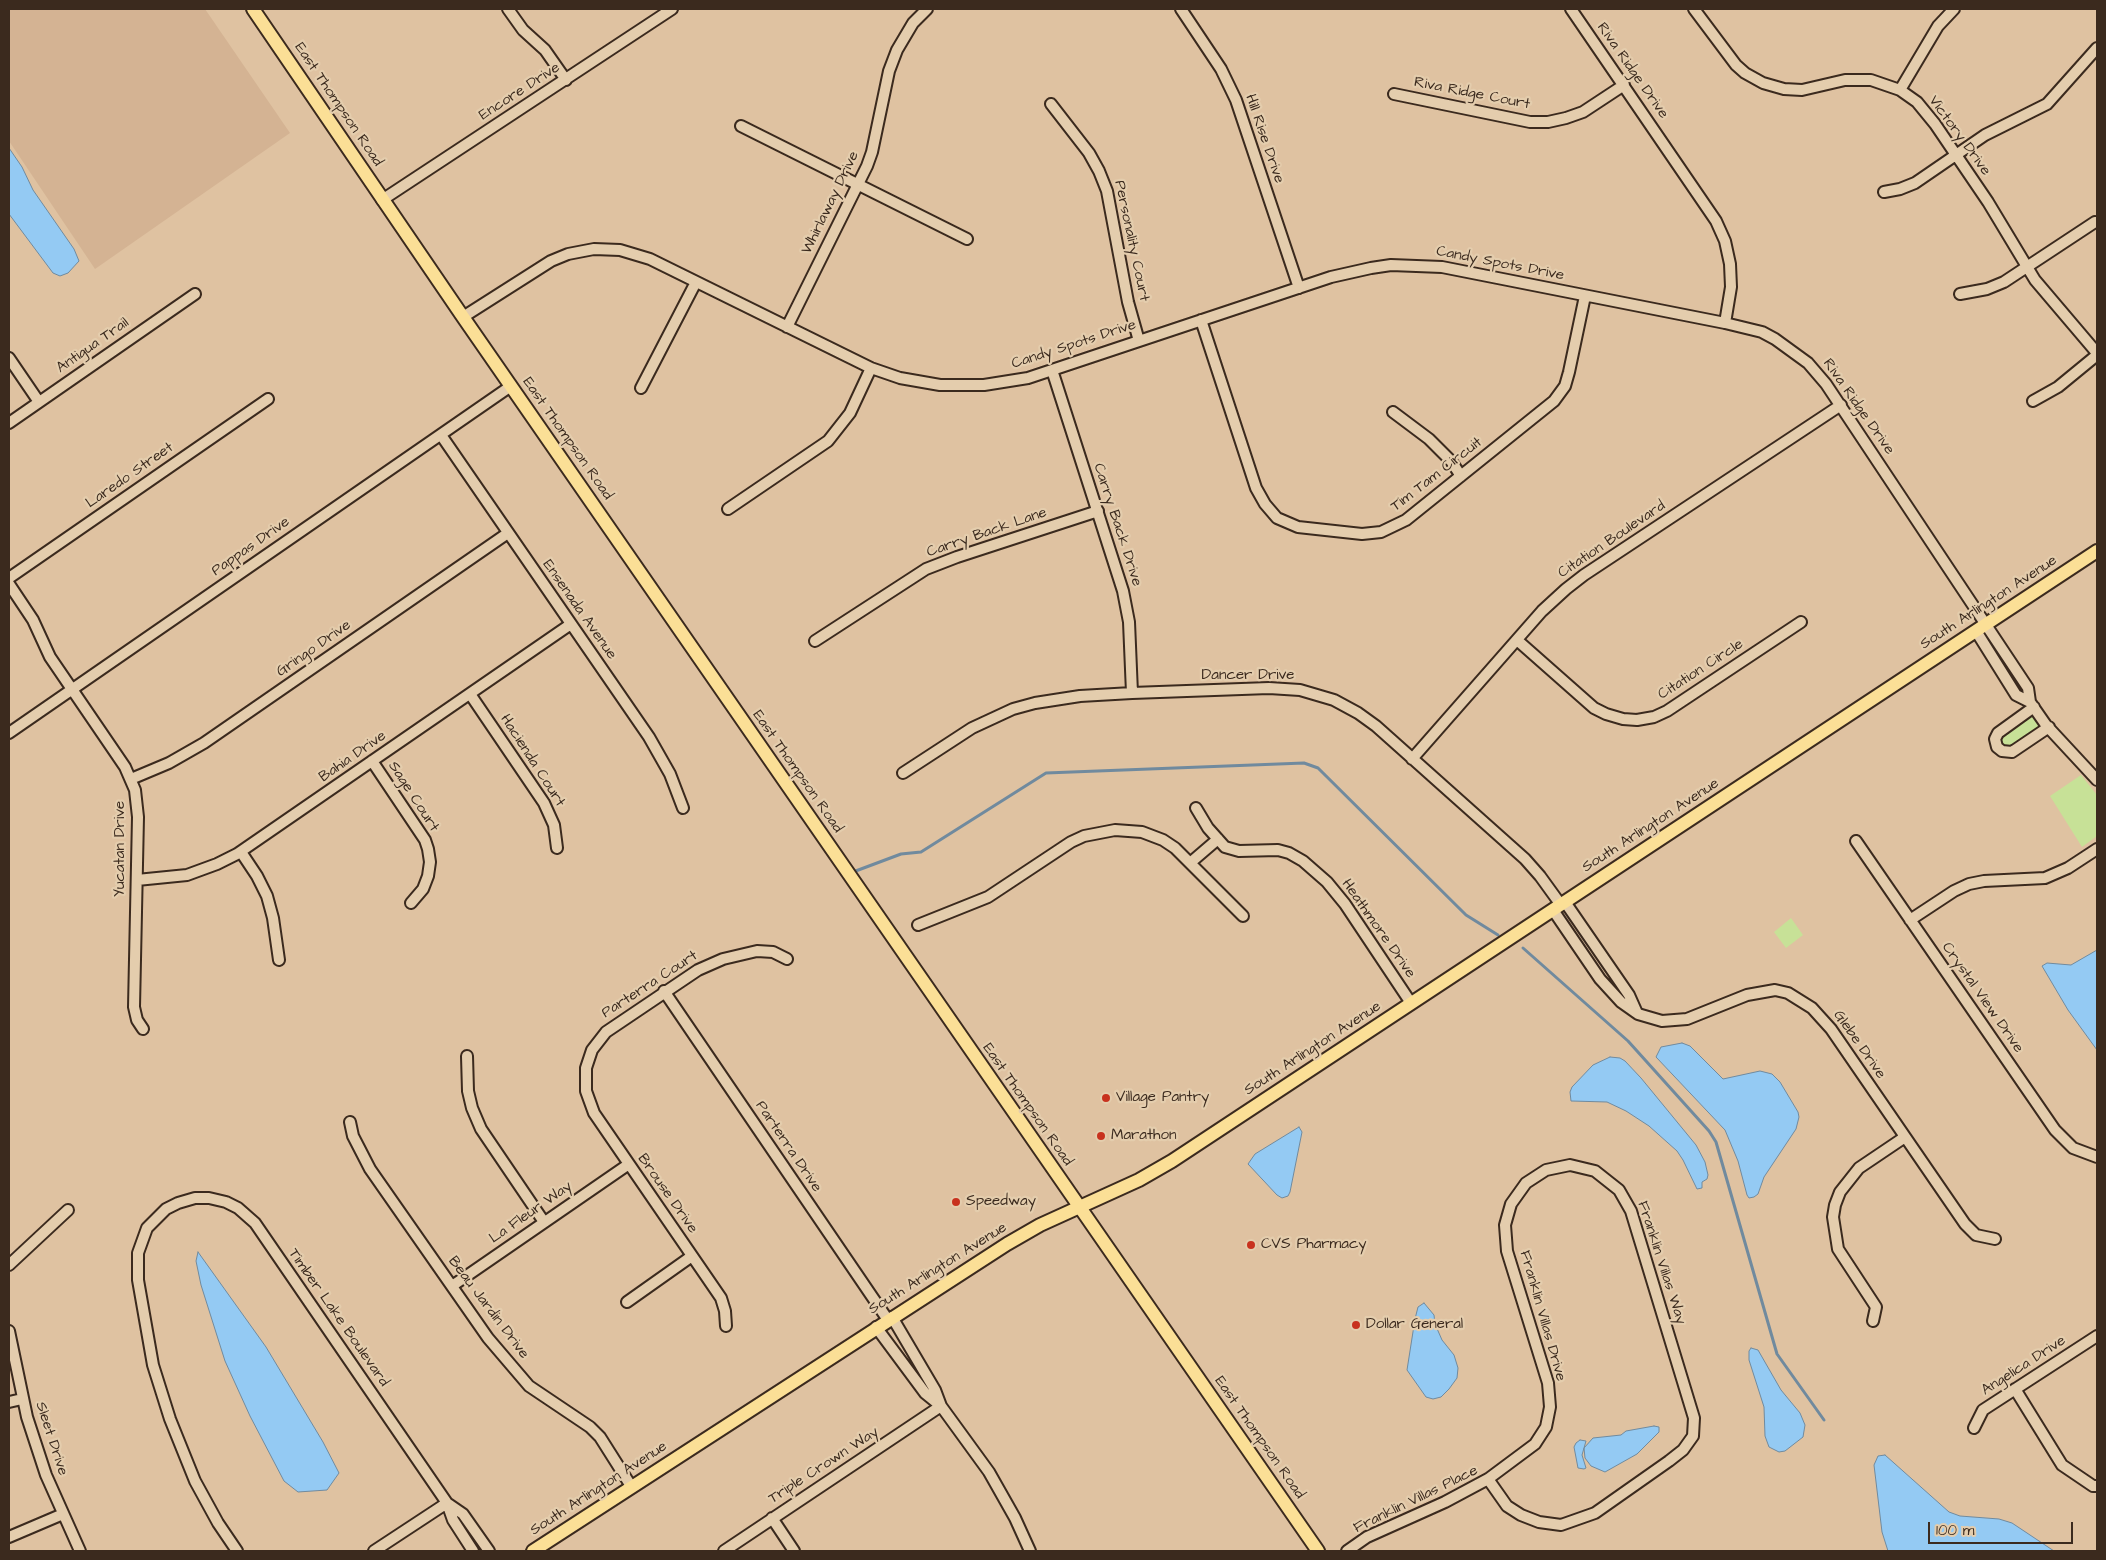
<!DOCTYPE html>
<style>
body{margin:0}
#map{position:relative;width:2106px;height:1560px;overflow:hidden;background:#dfc2a1;font-family:"Architects Daughter",sans-serif}
canvas{display:block}
.frame{position:absolute;inset:0;border:10px solid #3b2a1e;pointer-events:none}
.scale{position:absolute;left:1928px;top:1522px;width:145px;height:22px;box-sizing:border-box;border:2px solid #3b2a1e;border-top:0;padding-left:6px;font-size:15px;line-height:18px;white-space:nowrap;color:#3b2a1e;-webkit-text-stroke:4px #e4cdad;paint-order:stroke}
</style>
<div id="map">
<canvas width="2106" height="1560"></canvas>
<div class="frame"></div>
<div class="scale">100 m</div>
</div>
<script>
const c = document.querySelector('canvas').getContext('2d');
c.lineJoin = 'round';
function fill(path, color) {
  c.fillStyle = color;
  c.fill(path, 'evenodd');
}
function poly(rows) {
  const path = new Path2D();
  for (const r of rows) {
    path.moveTo(r[0], r[1]);
    for (let i = 2; i < r.length; i += 2) path.lineTo(r[i], r[i + 1]);
  }
  return path;
}
function strokePath(path, color, width, dash) {
  c.strokeStyle = color;
  c.lineWidth = width;
  c.lineCap = dash ? 'butt' : 'round';
  c.setLineDash(dash || []);
  c.stroke(path);
}
function label(font, color, halo, rows, align = 'center') {
  c.font = font + ' "Architects Daughter",sans-serif';
  c.lineWidth = 4.5;
  c.setLineDash([]);
  c.textBaseline = 'middle';
  c.strokeStyle = halo;
  c.fillStyle = color;
  for (const [text, x, y, turn = 0] of rows) {
    c.save();
    c.translate(x, y);
    c.rotate((+turn || 0) * Math.PI / 180);
    c.textAlign = isNaN(turn) ? turn : align;
    if (halo) c.strokeText(text, 0, 0);
    c.fillText(text, 0, 0);
    c.restore();
  }
}
fill(poly([
 [9,9,205,9,290,133,95,269,9,141]
]), '#d4b393');
fill(poly([
 [2034,707,2046,725,2016,749,1997,747,2002,729],
 [2081,775,2097,795,2097,836,2082,847,2050,796],
 [1791,918,1803,935,1786,948,1774,932]
]), '#c7e197');
const water = poly([
 [9,148,22,167,33,190,74,249,79,261,68,273,60,276,53,273,9,214,9,148],
 [2097,950,2097,1050,2068,1010,2042,966,2047,963,2071,965,2097,950],
 [1682,1043,1690,1046,1723,1079,1760,1071,1772,1074,1780,1082,1798,1112,1799,1117,1796,1129,1764,1177,1758,1194,1754,1197,1749,1198,1747,1195,1738,1161,1725,1130,1656,1057,1661,1047,1682,1043],
 [1610,1057,1620,1058,1625,1061,1641,1078,1696,1145,1705,1162,1708,1175,1707,1179,1702,1182,1702,1188,1697,1189,1683,1160,1677,1151,1649,1126,1626,1111,1607,1102,1571,1101,1570,1092,1572,1087,1593,1065,1610,1057],
 [1299,1127,1302,1132,1290,1192,1288,1196,1282,1198,1277,1195,1248,1164,1255,1154,1299,1127],
 [198,1252,266,1347,323,1442,339,1473,327,1490,298,1492,284,1481,250,1416,225,1361,201,1285,196,1261,198,1252],
 [1424,1303,1434,1315,1435,1324,1442,1340,1454,1355,1458,1368,1457,1378,1449,1389,1441,1397,1433,1399,1426,1397,1407,1370,1415,1319,1418,1307,1424,1303],
 [1751,1348,1758,1350,1781,1390,1800,1413,1805,1425,1803,1437,1785,1451,1779,1452,1769,1447,1765,1436,1764,1407,1749,1360,1749,1351,1751,1348],
 [1654,1426,1659,1427,1659,1432,1637,1454,1605,1472,1591,1466,1585,1458,1584,1448,1593,1438,1621,1435,1626,1431,1654,1426],
 [1580,1440,1586,1441,1582,1455,1586,1468,1584,1469,1578,1468,1574,1447,1576,1443,1580,1440],
 [1885,1455,1949,1512,1960,1516,1999,1519,2012,1523,2054,1551,1888,1551,1882,1532,1874,1465,1878,1456,1885,1455]
]);
fill(water, '#94caf3');
strokePath(water, '#708a9e', 1);
strokePath(poly([
 [853,872,901,854,921,852,1046,773,1304,763,1318,768,1466,915,1498,935],
 [1523,948,1628,1041,1709,1131,1716,1142,1777,1354,1824,1420]
]), '#708a9e', 3);
const minor = poly([
 [508,9,523,30,545,50,566,80],
 [1181,9,1221,69,1236,100,1299,288],
 [1571,9,1716,221,1725,241,1730,264,1731,287,1725,323],
 [1694,9,1736,65,1745,73,1763,83,1784,89,1802,90,1845,80,1871,80,1900,90,1917,102,1935,124,1988,202,2035,280,2097,353],
 [1900,90,1938,26,1954,9],
 [1394,94,1530,122,1548,122,1566,118,1583,112,1624,85],
 [1051,104,1089,153,1099,171,1107,191,1128,302,1139,341],
 [741,126,967,239],
 [1884,192,1900,189,1915,183,1985,135,2047,104,2097,48],
 [382,200,672,9],
 [1960,294,1987,289,2004,282,2095,222],
 [463,317,551,261,568,254,594,249,620,250,650,259,871,368,900,378,940,385,984,385,1028,378,1331,277,1371,268,1391,265,1442,267,1725,323,1762,332,1775,339,1808,363,1826,384,2028,688,2030,702],
 [1201,320,1256,488,1265,504,1277,518,1298,527,1362,534,1381,532,1406,520,1554,401,1565,386,1569,372,1585,296],
 [787,327,867,166,872,152,889,71,897,50,913,23,927,9],
 [9,358,39,402],
 [1052,370,1123,591,1129,622,1132,693],
 [641,388,696,282],
 [2033,401,2058,387,2097,355],
 [1393,412,1429,439,1451,461,1461,476],
 [9,423,195,294],
 [441,435,649,737,670,774,683,808],
 [728,509,828,441,850,413,871,368],
 [9,578,268,399],
 [9,584,33,620,50,657,125,767,135,790,138,817,134,1007,137,1020,143,1029],
 [1976,631,2016,695,2030,702,2046,725,2097,780],
 [1517,640,1594,708,1606,714,1623,719,1637,720,1654,717,1667,711,1801,622],
 [815,641,926,569,957,557,1098,511],
 [470,694,544,803,554,825,557,848],
 [2034,707,1998,733,1995,739,1997,747,2002,751,2012,752,2049,727],
 [9,733,511,386],
 [1412,759,1542,611,1566,589,1584,575,1841,405],
 [372,761,425,840,428,849,430,862,428,876,423,889,411,903],
 [903,773,972,728,1013,709,1035,703,1080,696,1132,693,1269,688,1300,690,1334,700,1358,713,1376,726,1525,859,1540,876,1561,905],
 [131,779,169,763,204,743,508,533],
 [1196,808,1208,828,1225,847,1239,851,1278,850,1289,853,1303,861,1327,882,1345,904,1411,1003],
 [1856,841,2055,1130,2073,1148,2097,1157],
 [241,852,257,876,267,896,273,918,279,960],
 [1190,863,1218,839],
 [137,880,187,875,217,864,237,854,571,624],
 [1565,902,1629,995,1637,1013],
 [1553,910,1600,979,1621,1002,1638,1014,1662,1021,1687,1019,1747,995,1775,990,1788,993,1812,1008,1831,1029,1965,1224,1976,1235,1995,1239],
 [1910,920,1954,891,1969,884,1984,881,2045,878,2068,868,2097,849],
 [918,925,988,897,1071,842,1084,836,1115,830,1142,832,1163,840,1175,848,1243,916],
 [664,991,888,1320],
 [467,1056,468,1091,472,1108,481,1129,544,1222],
 [350,1122,353,1136,370,1169,488,1338,529,1386,590,1427,600,1437,631,1486],
 [9,1265,68,1210],
 [452,1286,629,1164],
 [627,1302,692,1256],
 [1873,1321,1876,1307,1838,1249,1833,1217,1835,1205,1840,1192,1859,1168,1905,1137],
 [726,1326,725,1311,721,1298,594,1113,586,1091,586,1068,592,1050,606,1032,698,970,723,959,757,951,773,952,787,959],
 [876,1327,925,1393,941,1406,935,1390,892,1317],
 [9,1331,27,1417,46,1475,80,1551],
 [2015,1389,2062,1465,2093,1486,2097,1486],
 [9,1402,22,1399],
 [1974,1428,1983,1410,2097,1336],
 [447,1503,463,1514,489,1551],
 [772,1518,794,1551],
 [9,1537,63,1514],
 [237,1551,218,1523,195,1481,170,1419,153,1365,138,1280,138,1253,147,1228,166,1209,178,1203,195,1198,209,1198,226,1202,238,1208,255,1223,447,1503,453,1520,473,1551],
 [374,1551,447,1503],
 [724,1551,941,1406,989,1472,1015,1518,1030,1551],
 [1347,1551,1367,1537,1445,1502,1488,1479,1535,1444,1546,1427,1550,1407,1548,1383,1507,1251,1505,1225,1511,1204,1526,1183,1546,1170,1570,1165,1595,1171,1619,1190,1631,1211,1694,1418,1693,1436,1683,1450,1669,1461,1595,1513,1561,1525,1539,1522,1521,1515,1507,1506,1488,1479]
]);
const major = poly([
 [253,9,463,317,1318,1551],
 [533,1551,1007,1244,1040,1225,1139,1180,1172,1161,2097,551]
]);
strokePath(minor, '#3b2a1e', 14);
strokePath(major, '#3b2a1e', 16);
strokePath(minor, '#e4cdad', 10);
strokePath(major, '#fbdf96', 12);
for (const [x, y, r, color] of [
 [1106,1098,5,"#c8321e"],
 [1101,1136,5,"#c8321e"],
 [956,1202,5,"#c8321e"],
 [1251,1245,5,"#c8321e"],
 [1356,1325,5,"#c8321e"]
]) {
  const dot = new Path2D();
  dot.arc(x, y, r, 0, 2 * Math.PI);
  c.fillStyle = color;
  c.fill(dot);
  strokePath(dot, '#e4cdad', 2);
}
label('15px', '#3b2a1e', '#e4cdad', [
 ["Riva Ridge Drive",1632,71,55],
 ["Encore Drive",520,92,-33],
 ["Riva Ridge Court",1472,94,11],
 ["East Thompson Road",338,105,56],
 ["Victory Drive",1959,136,54],
 ["Hill Rise Drive",1264,139,71],
 ["Whirlaway Drive",831,203,-64],
 ["Personality Court",1131,241,78],
 ["Candy Spots Drive",1500,264,11],
 ["Candy Spots Drive",1074,345,-18],
 ["Antigua Trail",93,346,-35],
 ["Riva Ridge Drive",1858,407,55],
 ["East Thompson Road",567,439,55],
 ["Tim Tam Circuit",1437,475,-38],
 ["Laredo Street",130,476,-35],
 ["Carry Back Drive",1117,525,72],
 ["Carry Back Lane",987,533,-19],
 ["Citation Boulevard",1612,540,-34],
 ["Pappas Drive",251,547,-35],
 ["South Arlington Avenue",1989,603,-33],
 ["Ensenada Avenue",579,610,55],
 ["Gringo Drive",314,649,-35],
 ["Citation Circle",1701,670,-33],
 ["Dancer Drive",1248,676],
 ["Bahia Drive",353,757,-35],
 ["Hacienda Court",532,761,57],
 ["East Thompson Road",797,772,55],
 ["Sage Court",413,797,57],
 ["South Arlington Avenue",1651,826,-33],
 ["Yucatan Drive",121,849,-90],
 ["Heathmore Drive",1378,929,55],
 ["Parterra Court",650,985,-33],
 ["Crystal View Drive",1982,998,55],
 ["Glebe Drive",1859,1045,55],
 ["South Arlington Avenue",1313,1049,-33],
 ["East Thompson Road",1027,1105,55],
 ["Parterra Drive",788,1147,56],
 ["Brouse Drive",667,1194,55],
 ["La Fleur Way",531,1213,-35],
 ["Franklin Villas Way",1661,1263,72],
 ["South Arlington Avenue",938,1269,-32],
 ["Beau Jardin Drive",488,1308,53],
 ["Franklin Villas Drive",1542,1316,74],
 ["Timber Lake Boulevard",338,1318,55],
 ["Angelica Drive",2024,1366,-33],
 ["East Thompson Road",1259,1438,55],
 ["Sleet Drive",51,1439,72],
 ["Triple Crown Way",824,1466,-33],
 ["South Arlington Avenue",599,1489,-33],
 ["Franklin Villas Place",1416,1500,-26]
]);
label('15px', '#3b2a1e', '#e4cdad', [
 ["Village Pantry",1116,1098],
 ["Marathon",1111,1136],
 ["Speedway",966,1202],
 ["CVS Pharmacy",1261,1245],
 ["Dollar General",1366,1325]
], 'left');
</script>
